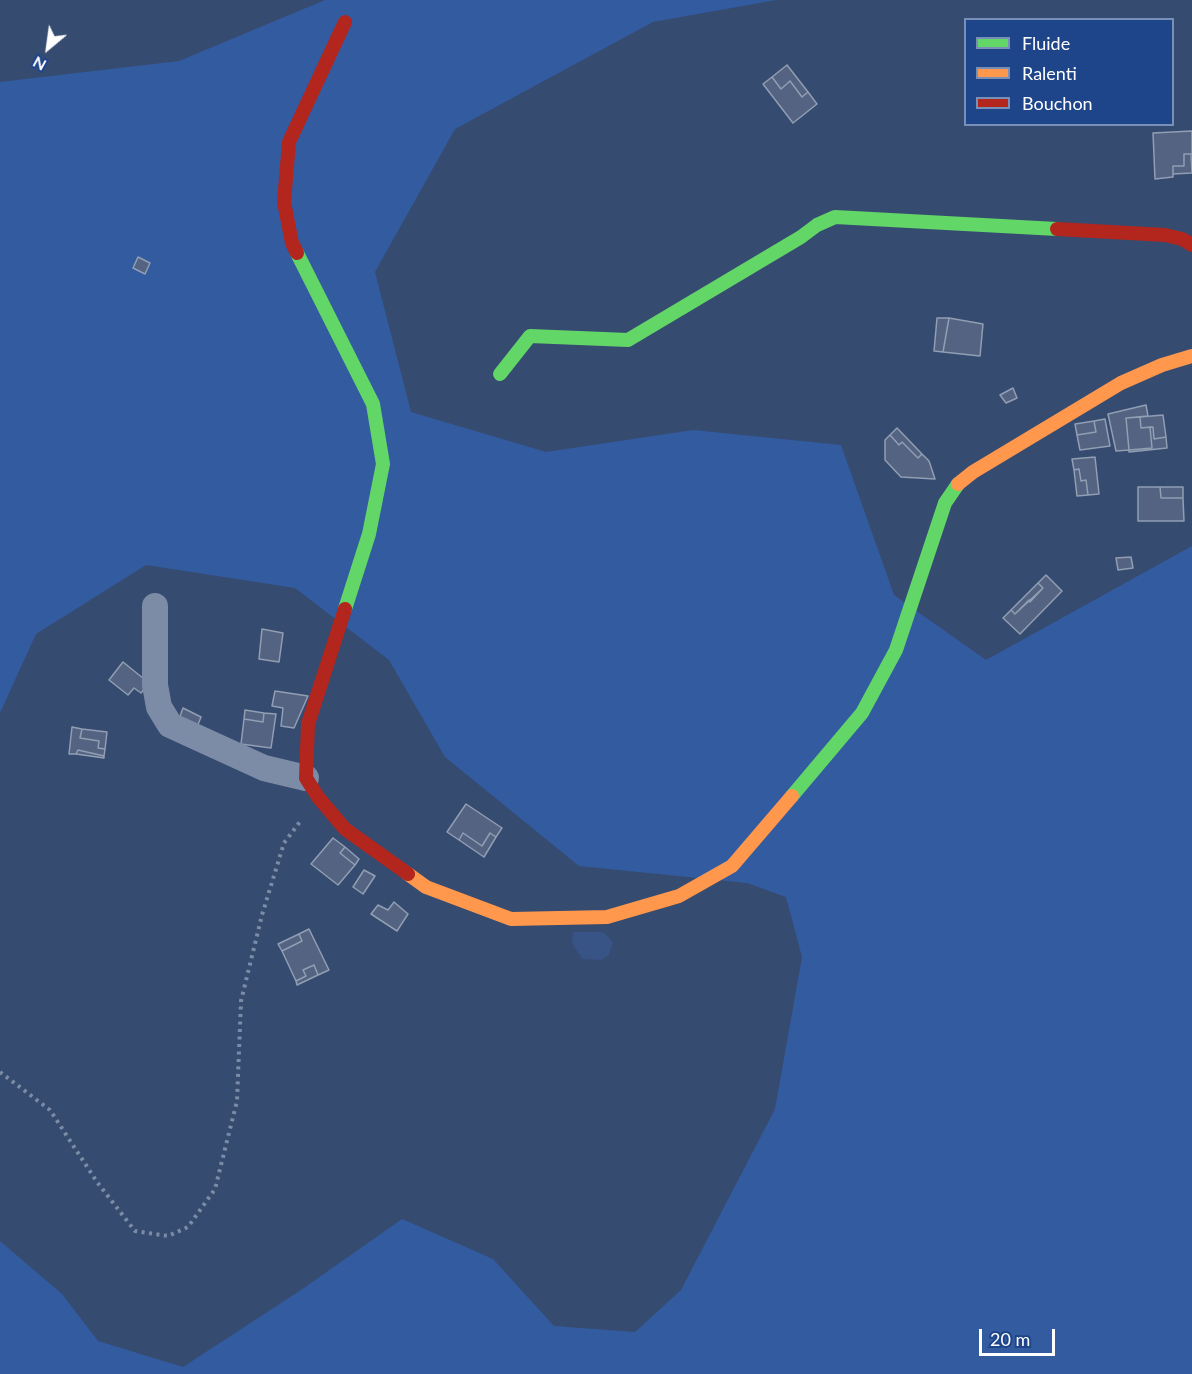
<!DOCTYPE html>
<style>
body{margin:0}
#map{position:relative;width:1192px;height:1374px;overflow:hidden;background:#364b70;font-family:Lato,sans-serif}
canvas{display:block}
.legend{position:absolute;left:964px;top:18px;width:210px;height:108px;box-sizing:border-box;background:#1e4489;border:2px solid #788fb8;margin:0;padding:8px 10px;list-style:none;font-size:18px;color:#fff}
.legend li{display:flex;align-items:center;gap:12px;height:30px}
.legend b{width:30px;border:2px solid #788fb8}
.north{position:absolute;left:18px;top:18px;width:60px;height:60px;-webkit-text-stroke:4px #1e4489;paint-order:stroke;rotate:209deg;font-size:16px;font-weight:700;line-height:24px;text-align:center;color:#fff}
.north::after{content:'';display:block;margin:auto;width:21px;height:27px;background:#fff;clip-path:polygon(50% 0,100% 100%,50% 72%,0 100%)}
.scale{position:absolute;left:979px;top:1329px;width:76px;height:27px;box-sizing:border-box;border:3px solid #fff;border-top:0;padding-left:8px;font-size:18px;line-height:21px;white-space:nowrap;color:#fff;-webkit-text-stroke:4px #1e4489;paint-order:stroke}
</style>
<div id="map">
<canvas width="1192" height="1374"></canvas>
<ul class="legend">
<li><b style="height:8px;background:#63d668"></b>Fluide</li>
<li><b style="height:8px;background:#ff974d"></b>Ralenti</li>
<li><b style="height:8px;background:#b3261e"></b>Bouchon</li>
</ul>
<div class="north">N</div>
<div class="scale">20 m</div>
</div>
<script>
const c = document.querySelector('canvas').getContext('2d');
c.lineJoin = 'round';
function fill(path, color) {
  c.fillStyle = color;
  c.fill(path, 'evenodd');
}
function poly(rows) {
  const path = new Path2D();
  for (const r of rows) {
    path.moveTo(r[0], r[1]);
    for (let i = 2; i < r.length; i += 2) path.lineTo(r[i], r[i + 1]);
  }
  return path;
}
function strokePath(path, color, width, dash) {
  c.strokeStyle = color;
  c.lineWidth = width;
  c.lineCap = dash ? 'butt' : 'round';
  c.setLineDash(dash || []);
  c.stroke(path);
}
fill(poly([
 [325,0,776,0,653,22,455,129,375,272,411,412,546,452,693,430,841,445,894,595,986,660,1192,546,1192,1374,0,1374,0,1241,62,1294,98,1341,183,1367,301,1290,402,1219,493,1259,554,1326,635,1332,681,1290,775,1109,802,957,786,897,747,883,579,866,445,757,389,660,295,588,146,565,36,634,0,713,0,82,179,61]
]), '#335ba0');
fill(poly([
 [573,932,603,932,613,942,609,955,602,960,582,959,572,943]
]), '#385385');
const building = poly([
 [787,65,808,92,802,97,790,81,781,89,772,77,787,65],
 [772,77,781,89,790,81,802,97,808,92,817,104,793,123,763,84,772,77],
 [1192,131,1192,154,1184,154,1184,166,1173,166,1173,177,1155,179,1153,133,1192,131],
 [1184,154,1191,154,1192,173,1173,174,1173,166,1184,166,1184,154],
 [138,257,150,263,145,274,133,268,138,257],
 [937,318,949,318,943,352,934,351,937,318],
 [949,318,983,324,980,356,943,352,949,318],
 [1013,388,1017,398,1006,403,1000,395,1013,388],
 [1146,405,1148,416,1126,418,1129,450,1116,451,1108,414,1146,405],
 [1163,415,1166,437,1154,439,1153,427,1141,428,1140,417,1163,415],
 [1140,417,1141,428,1150,427,1152,448,1129,450,1126,418,1140,417],
 [1105,419,1110,446,1080,450,1077,435,1096,432,1094,421,1105,419],
 [1094,421,1096,432,1077,435,1075,424,1094,421],
 [1150,427,1153,427,1154,439,1166,437,1167,448,1129,452,1129,450,1152,448,1150,427],
 [897,428,922,454,918,458,902,442,899,445,890,435,897,428],
 [890,435,899,445,902,442,918,458,922,454,929,461,935,479,901,477,885,460,885,440,890,435],
 [1095,457,1099,494,1088,495,1086,480,1081,481,1079,469,1074,470,1072,459,1095,457],
 [1079,469,1081,481,1086,480,1088,495,1077,496,1074,470,1079,469],
 [1138,487,1160,487,1161,498,1183,498,1184,521,1138,521,1138,487],
 [1160,487,1183,487,1183,498,1161,498,1160,487],
 [1131,557,1133,568,1118,570,1116,558,1131,557],
 [1046,575,1062,591,1020,634,1003,618,1011,610,1015,614,1029,600,1030,602,1043,588,1038,583,1046,575],
 [1038,583,1043,588,1015,614,1011,610,1038,583],
 [262,629,283,633,279,662,259,659,262,629],
 [123,662,149,683,141,693,134,688,128,695,109,680,123,662],
 [275,691,308,696,294,728,281,726,283,708,272,706,275,691],
 [183,708,201,717,197,727,179,719,183,708],
 [245,710,264,713,263,722,244,719,245,710],
 [264,713,276,714,271,748,241,744,244,719,263,722,264,713],
 [72,727,82,729,80,738,99,741,98,748,105,749,104,756,78,750,76,754,69,754,72,727],
 [82,729,107,732,105,749,98,748,99,741,80,738,82,729],
 [78,750,104,756,104,758,76,754,78,750],
 [466,804,502,828,496,837,490,833,482,846,463,833,459,840,447,832,466,804],
 [463,833,482,846,490,833,496,837,484,857,459,840,463,833],
 [333,838,345,847,340,853,355,865,338,885,311,864,333,838],
 [345,847,359,859,355,865,340,853,345,847],
 [364,870,375,876,363,894,353,887,364,870],
 [394,902,408,914,397,931,371,914,378,905,388,910,394,902],
 [309,929,329,970,318,975,314,965,303,970,306,976,296,981,282,951,302,941,299,934,309,929],
 [299,934,302,941,282,951,278,944,299,934],
 [314,965,318,975,297,985,296,981,306,976,303,970,314,965]
]);
fill(building, '#536381');
strokePath(building, '#919eb3', 1.5);
strokePath(poly([
 [0,1072,50,1110,97,1182,135,1231,168,1236,188,1227,215,1189,237,1101,241,1001,262,915,284,843,302,819]
]), '#7d8ca6', 4, [3, 4.5]);
strokePath(poly([
 [155,606,155,685,159,707,170,725,264,768,306,778]
]), '#7d8ca6', 26);
strokePath(poly([
 [297,253,373,404,383,464,369,534,345,609],
 [500,374,530,336,628,340,801,237,817,225,835,217,1057,229],
 [792,796,862,713,896,650,945,503,958,484]
]), '#63d668', 14);
strokePath(poly([
 [958,484,973,472,1121,383,1162,365,1192,356],
 [408,874,426,887,511,919,607,917,679,896,732,866,792,796]
]), '#ff974d', 14);
strokePath(poly([
 [1057,229,1165,235,1182,239,1192,245],
 [297,253,292,243,284,202,289,142,345,22],
 [345,609,308,724,306,778,318,797,345,829,408,874]
]), '#b3261e', 14);
</script>
